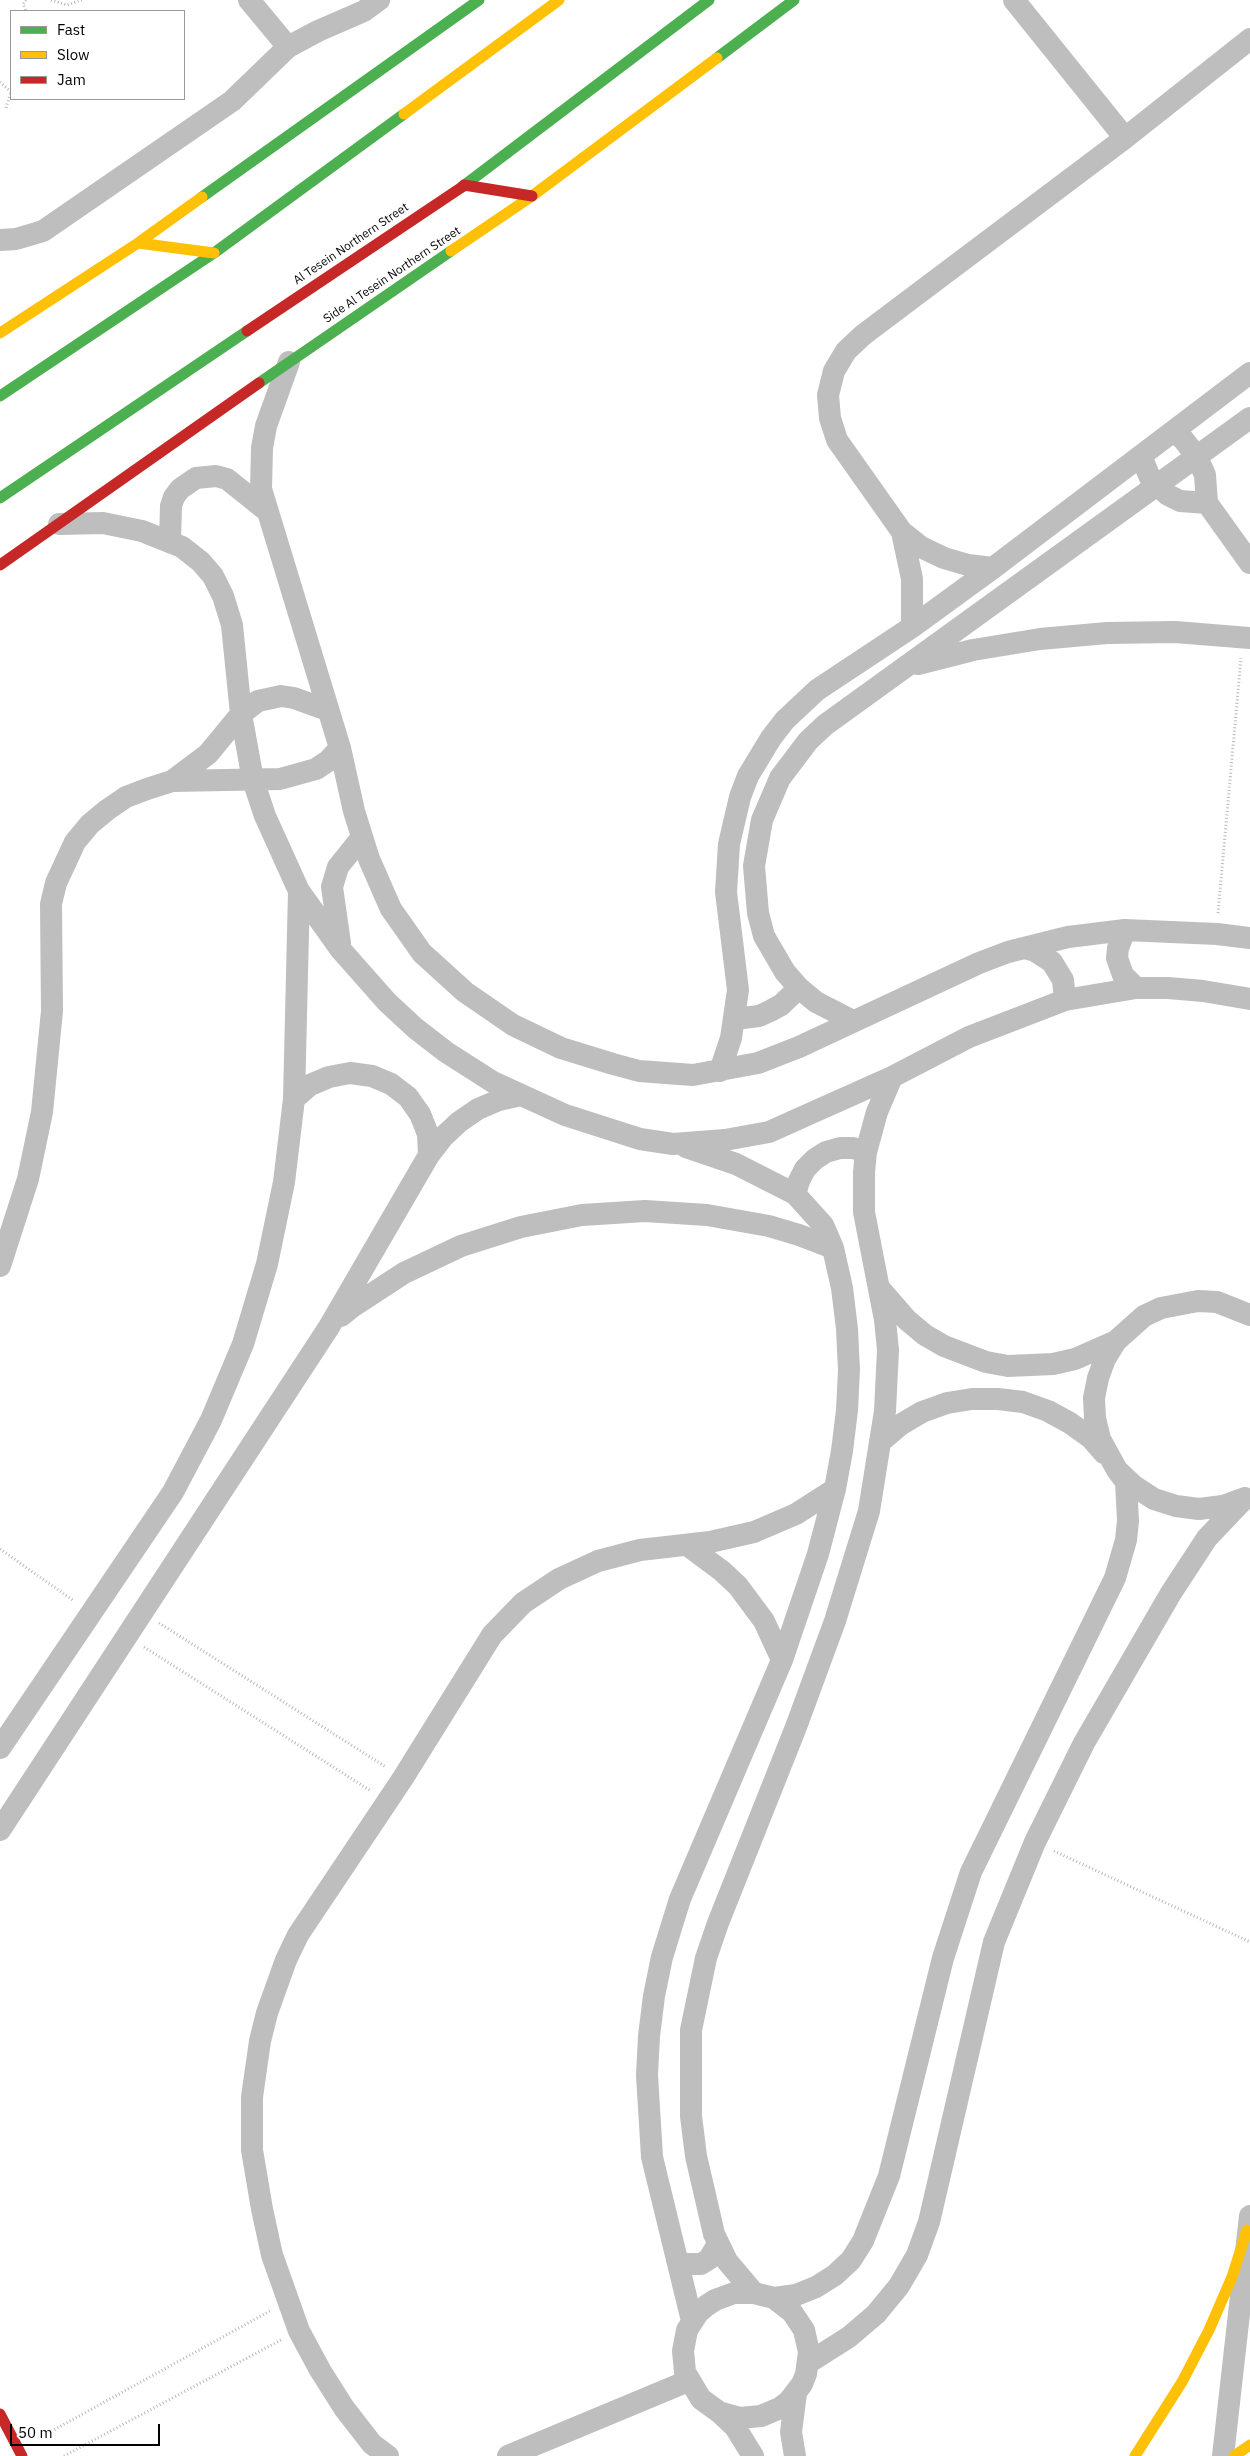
<!DOCTYPE html>
<style>
body{margin:0}
#map{position:relative;width:1250px;height:2456px;overflow:hidden;background:#fff;font-family:"IBM Plex Sans",sans-serif}
canvas{display:block}
.legend{position:absolute;left:10px;top:10px;width:175px;height:90px;box-sizing:border-box;background:#fff;border:1px solid #999;margin:0;padding:6px 9px;list-style:none;font-size:15px;color:#000}
.legend li{display:flex;align-items:center;gap:10px;height:25px}
.legend b{width:25px;border:1px solid #999}
.scale{position:absolute;left:10px;top:2424px;width:150px;height:22px;box-sizing:border-box;border:2px solid #000;border-top:0;padding-left:6px;font-size:15px;line-height:18px;white-space:nowrap;color:#000;-webkit-text-stroke:4px #fff;paint-order:stroke}
</style>
<div id="map">
<canvas width="1250" height="2456"></canvas>
<ul class="legend">
<li><b style="height:6px;background:#4caf50"></b>Fast</li>
<li><b style="height:6px;background:#ffc107"></b>Slow</li>
<li><b style="height:6px;background:#c62828"></b>Jam</li>
</ul>
<div class="scale">50 m</div>
</div>
<script>
const c = document.querySelector('canvas').getContext('2d');
c.lineJoin = 'round';
function poly(rows) {
  const path = new Path2D();
  for (const r of rows) {
    path.moveTo(r[0], r[1]);
    for (let i = 2; i < r.length; i += 2) path.lineTo(r[i], r[i + 1]);
  }
  return path;
}
function strokePath(path, color, width, dash) {
  c.strokeStyle = color;
  c.lineWidth = width;
  c.lineCap = dash ? 'butt' : 'round';
  c.setLineDash(dash || []);
  c.stroke(path);
}
function label(font, color, halo, rows, align = 'center') {
  c.font = font + ' "IBM Plex Sans",sans-serif';
  c.lineWidth = 4.5;
  c.setLineDash([]);
  c.textBaseline = 'middle';
  c.strokeStyle = halo;
  c.fillStyle = color;
  for (const [text, x, y, turn = 0] of rows) {
    c.save();
    c.translate(x, y);
    c.rotate((+turn || 0) * Math.PI / 180);
    c.textAlign = isNaN(turn) ? turn : align;
    if (halo) c.strokeText(text, 0, 0);
    c.fillText(text, 0, 0);
    c.restore();
  }
}
strokePath(poly([
 [26,0,23,4,26,11],
 [51,0,67,5,82,0],
 [0,82,11,92],
 [6,108,11,92],
 [1218,913,1241,658],
 [0,1549,74,1601],
 [159,1623,386,1767],
 [144,1647,371,1791],
 [1054,1851,1250,1942],
 [39,2438,270,2311],
 [64,2456,281,2340]
]), '#b9b9b9', 3, [1, 2.5]);
strokePath(poly([
 [249,0,288,47],
 [1014,0,1125,138],
 [0,240,16,239,43,231,232,101,288,47,318,31,364,11,379,0],
 [289,362,266,426,262,448,261,489,340,748,354,811,369,859,391,909,422,953,465,992,513,1025,561,1048,613,1064,639,1071,693,1075,758,1063,799,1047,979,963,1008,952,1068,937,1125,930,1217,934,1250,938],
 [1174,432,1183,439,1197,457,1205,475,1207,503,1250,563],
 [1141,456,1151,480,1168,495,1180,501,1207,503],
 [59,524,103,523,142,531,182,547,201,562,213,576,223,596,232,625,241,714,253,780,265,816,299,891,341,950,387,1002,415,1028,446,1052,493,1082,565,1115,640,1139,673,1144,725,1140,769,1132,892,1077,969,1037,1065,1000,1136,988,1168,988,1203,991,1250,999],
 [902,532,912,579,912,627],
 [170,541,171,506,174,497,180,489,196,478,216,476,227,479,267,511],
 [993,568,968,565,944,558,921,547,902,532,837,440,830,418,828,395,834,371,846,351,863,335,1125,138,1250,39],
 [918,664,973,650,1040,639,1107,633,1175,632,1250,638],
 [172,781,208,754,241,714,258,701,281,696,294,698,327,710],
 [1125,930,1118,948,1117,958,1123,975,1136,988],
 [340,943,332,887,338,867,362,837],
 [1025,948,1035,951,1052,962,1063,980,1065,1000],
 [735,1019,759,1016,770,1011,781,1005,799,988],
 [853,1021,816,1002,799,988,785,972,764,936,758,913,754,866,762,820,780,778,808,741,825,725,1250,418],
 [720,1071,731,1038,738,990,726,892,729,844,740,797,748,776,771,738,785,720,817,690,912,627,993,568,1250,373],
 [294,1099,310,1085,329,1077,350,1073,372,1076,391,1084,408,1097,420,1114,428,1134,429,1155],
 [686,1147,736,1164,795,1194,823,1225,833,1248,842,1288,847,1329,849,1370,847,1410,842,1451,835,1489,818,1554,782,1660,680,1899,662,1957,654,1996,649,2036,647,2075,652,2157,692,2321],
 [795,1194,799,1181,805,1169,815,1159,826,1152,840,1148,853,1148,866,1152],
 [0,1266,28,1179,42,1112,52,1011,51,904,56,883,75,842,90,824,107,810,126,797,147,789,172,781,280,779,316,769,328,761,340,748],
 [880,1289,907,1320,925,1335,944,1346,986,1362,1008,1366,1053,1364,1075,1359,1116,1341],
 [341,1316,352,1307,404,1273,461,1246,521,1227,582,1215,645,1211,707,1215,769,1226,799,1235,833,1248],
 [880,1442,900,1425,922,1412,947,1403,972,1399,998,1399,1023,1402,1048,1411,1070,1423,1091,1438,1104,1453],
 [1242,1499,1223,1506,1199,1509,1176,1506,1154,1499,1134,1486,1117,1470,1100,1439,1095,1418,1094,1398,1098,1378,1105,1359,1116,1341,1144,1316,1161,1308,1198,1301,1217,1302,1250,1315],
 [687,1545,722,1571,738,1586,764,1621,782,1660],
 [0,1748,173,1492,211,1420,243,1344,267,1264,284,1182,294,1099,299,891],
 [0,1830,329,1327,429,1155,443,1137,459,1122,478,1109,499,1100,521,1095],
 [677,2260,685,2264,701,2264,709,2259,718,2244],
 [754,2293,734,2293,715,2300,706,2306,698,2313,687,2330,683,2351,685,2372,701,2399,719,2412,740,2418,761,2416,780,2408,789,2401,802,2384,806,2374,809,2352,804,2330,792,2312,774,2298,754,2293,727,2261,714,2234,696,2156,691,2116,691,2030,706,1958,718,1923,796,1727,835,1621,869,1511,885,1411,888,1350,885,1320,864,1212,864,1172,866,1152,877,1112,892,1077],
 [774,2298,796,2295,816,2287,835,2275,851,2260,863,2241,889,2176,943,1958,971,1872,1115,1578,1126,1540,1128,1521,1126,1482,1117,1470],
 [808,2363,849,2337,876,2314,899,2286,917,2255,929,2222,994,1942,1035,1842,1084,1743,1171,1593,1207,1538,1245,1498],
 [719,2412,735,2427,753,2456],
 [388,2456,372,2444,344,2408,320,2370,299,2331,272,2255,262,2209,252,2150,252,2097,260,2041,267,2013,286,1960,298,1935,403,1778,492,1635,523,1603,559,1579,598,1561,640,1550,710,1542,754,1532,796,1514,835,1489],
 [508,2456,688,2381],
 [795,2456,791,2432,796,2393],
 [1223,2456,1250,2216]
]), '#bebebe', 22);
strokePath(poly([
 [717,58,794,0],
 [462,187,709,0],
 [202,197,479,0],
 [259,383,451,251],
 [0,396,214,253,404,114],
 [0,498,247,331]
]), '#4caf50', 11);
strokePath(poly([
 [404,114,559,0],
 [138,243,214,253],
 [451,251,532,196,717,58],
 [0,333,138,243,202,197],
 [1135,2456,1182,2382,1209,2330,1232,2277,1247,2230],
 [1234,2456,1250,2445]
]), '#ffc107', 11);
strokePath(poly([
 [464,185,532,196],
 [247,331,462,187],
 [0,565,259,383],
 [0,2414,22,2456]
]), '#c62828', 11);
label('12px', '#000', '#fff', [
 ["Al Tesein Northern Street",351,244,-34],
 ["Side Al Tesein Northern Street",392,275,-34]
]);
</script>
